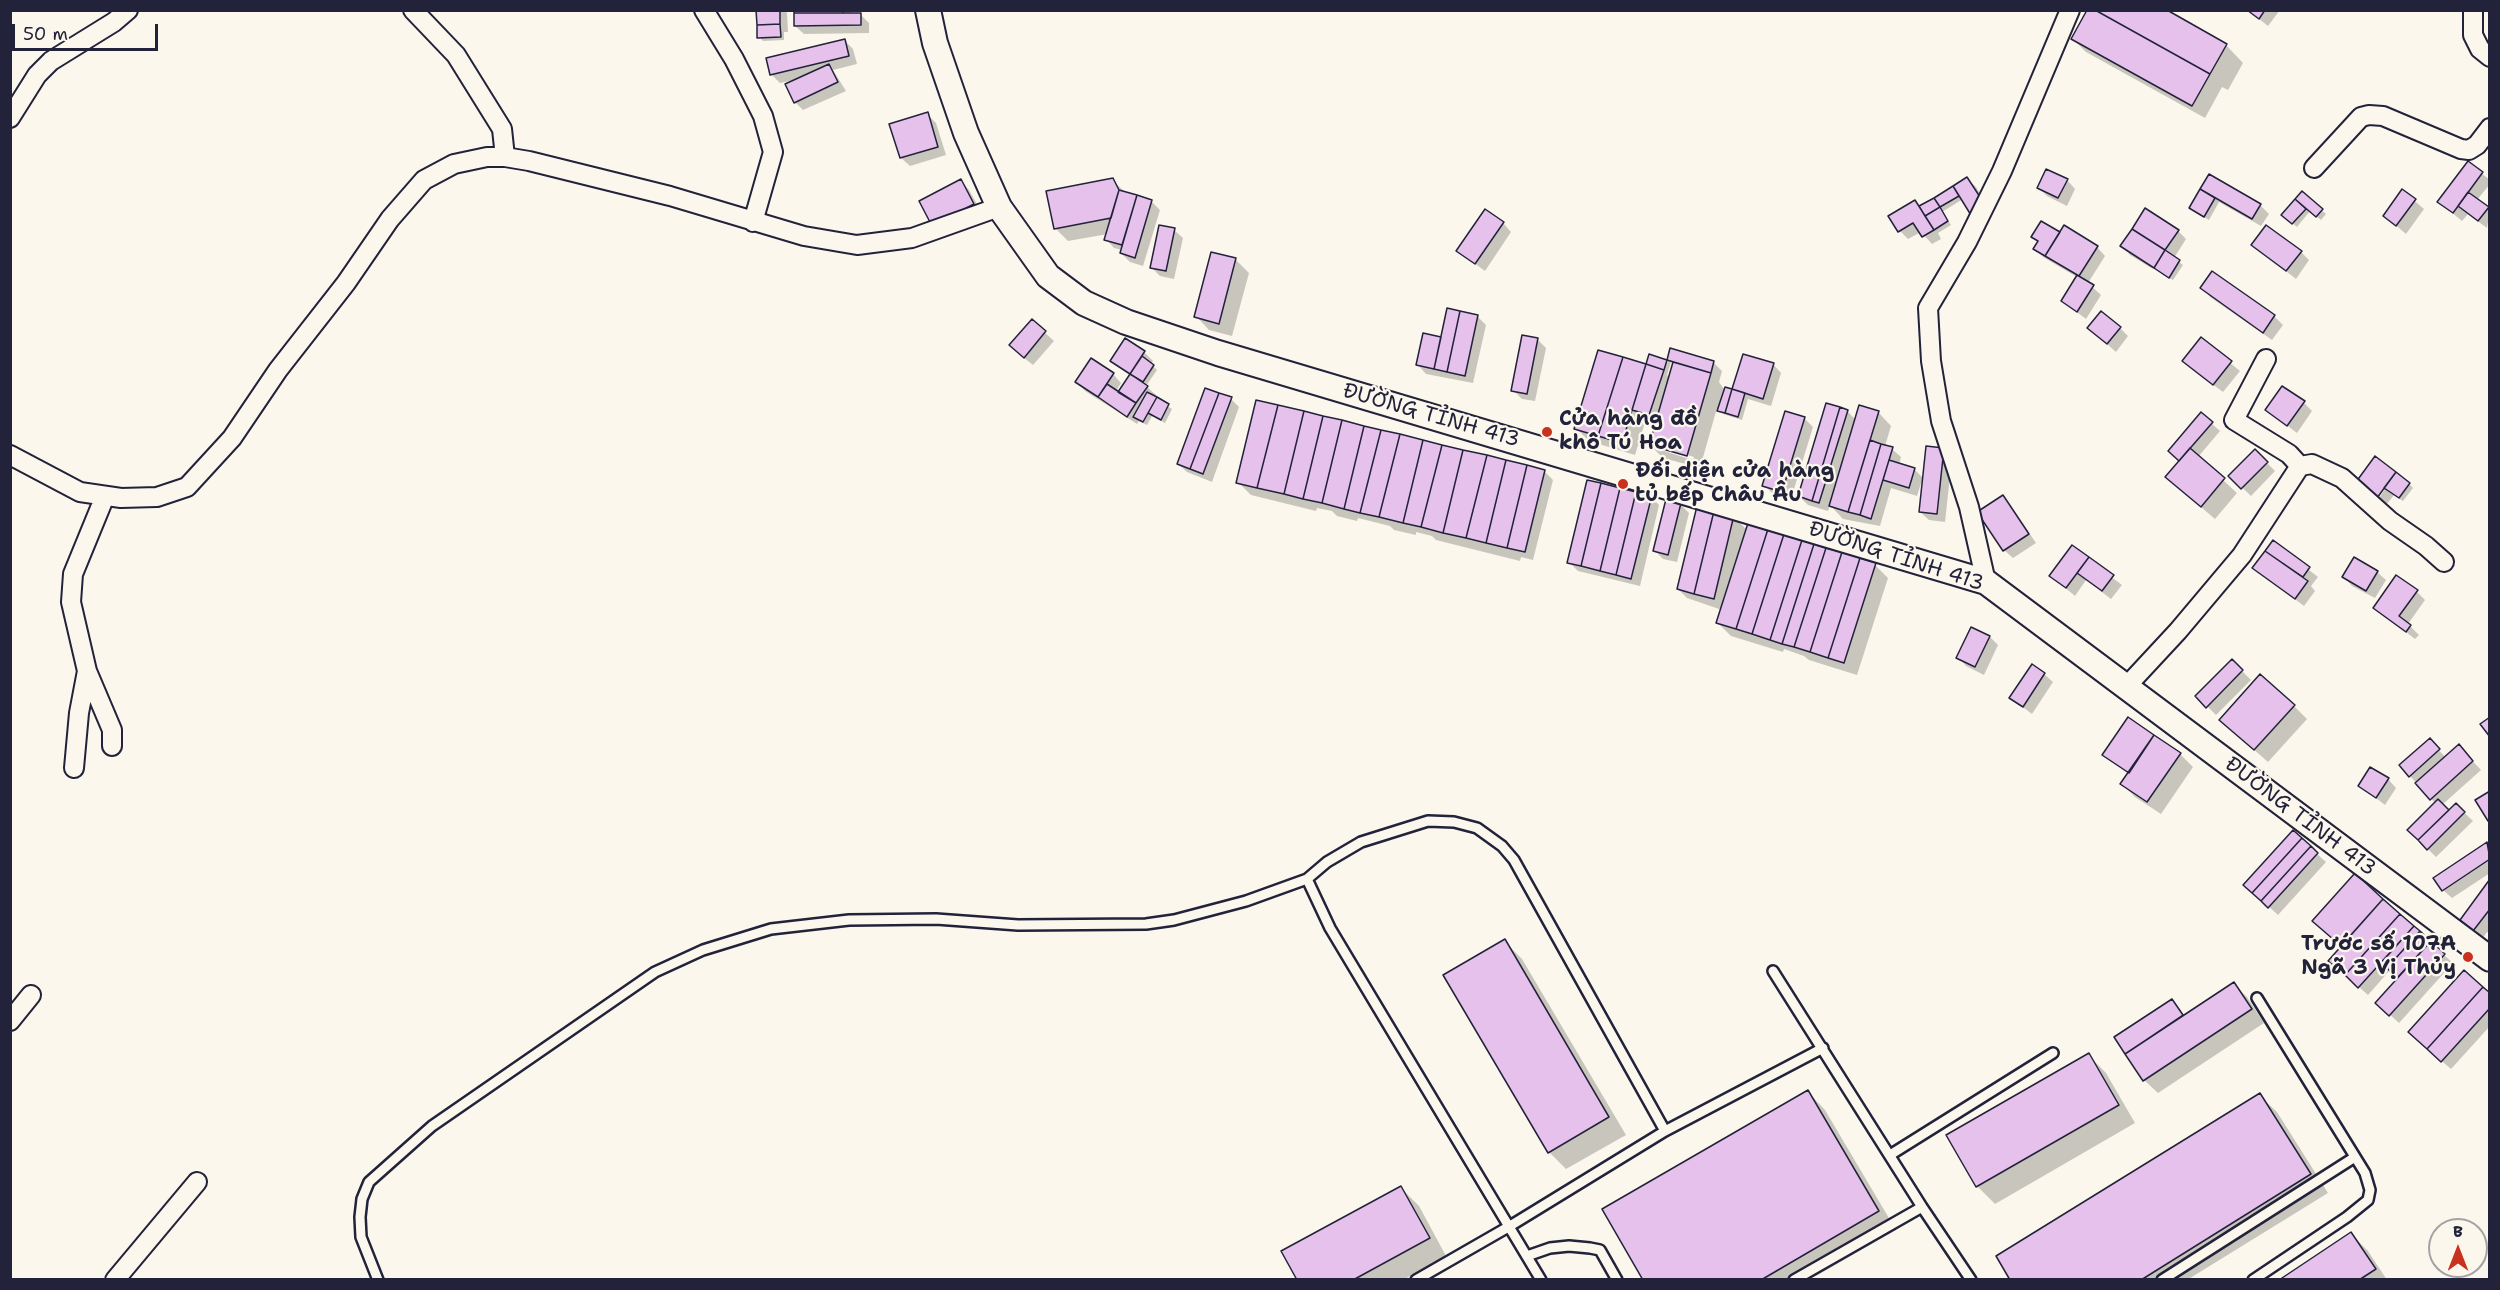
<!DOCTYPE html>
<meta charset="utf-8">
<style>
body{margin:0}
#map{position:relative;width:2500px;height:1290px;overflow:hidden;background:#fbf7ec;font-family:"Shantell Sans",sans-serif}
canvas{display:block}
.frame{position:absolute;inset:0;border:12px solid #22223b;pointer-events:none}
.north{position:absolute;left:2428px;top:1218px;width:60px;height:60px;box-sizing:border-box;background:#fbf7ec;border:2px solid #a4a2a5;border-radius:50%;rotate:0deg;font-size:16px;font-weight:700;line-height:24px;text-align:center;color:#22223b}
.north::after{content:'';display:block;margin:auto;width:21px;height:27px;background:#c8321e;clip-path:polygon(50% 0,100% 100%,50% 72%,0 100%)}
.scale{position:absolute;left:12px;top:24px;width:146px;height:27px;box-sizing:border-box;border:3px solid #22223b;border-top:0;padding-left:8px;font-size:18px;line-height:21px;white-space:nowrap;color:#22223b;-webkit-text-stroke:4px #fbf7ec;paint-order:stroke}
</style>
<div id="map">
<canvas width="2500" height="1290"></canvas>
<div class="frame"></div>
<div class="north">B</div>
<div class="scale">50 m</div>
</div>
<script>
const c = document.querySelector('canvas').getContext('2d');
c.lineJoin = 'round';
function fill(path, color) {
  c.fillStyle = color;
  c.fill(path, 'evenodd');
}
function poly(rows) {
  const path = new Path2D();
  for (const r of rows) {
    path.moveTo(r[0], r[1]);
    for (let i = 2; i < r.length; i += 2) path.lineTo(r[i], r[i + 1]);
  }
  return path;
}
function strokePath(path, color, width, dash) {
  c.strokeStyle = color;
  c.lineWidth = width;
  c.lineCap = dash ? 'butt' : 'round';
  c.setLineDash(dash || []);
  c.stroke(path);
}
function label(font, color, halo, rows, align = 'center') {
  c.font = font + ' "Shantell Sans",sans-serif';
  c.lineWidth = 4.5;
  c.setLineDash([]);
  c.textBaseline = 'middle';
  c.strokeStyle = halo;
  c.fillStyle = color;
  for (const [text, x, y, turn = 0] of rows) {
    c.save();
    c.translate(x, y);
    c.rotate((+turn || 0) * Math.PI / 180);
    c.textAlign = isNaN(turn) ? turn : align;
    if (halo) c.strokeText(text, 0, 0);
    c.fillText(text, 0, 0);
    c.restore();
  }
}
fill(poly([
 [758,10,785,10,787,13,788,32,784,32,784,40,763,41,759,37],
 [795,10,851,10,851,14,860,14,869,23,869,33,804,34,795,26],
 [2248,10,2280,10,2268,26],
 [2073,39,2226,45,2243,63,2228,90,2222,87,2205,118,2086,52],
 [845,41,853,49,857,64,833,70,846,91,803,110,795,102,798,79,780,83,771,74],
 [927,114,936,123,946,155,910,166,901,158,891,125],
 [2468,163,2490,180,2490,184,2477,200,2490,210,2487,228,2468,214,2462,221,2439,202],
 [2209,176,2260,205,2269,214,2261,226,2219,202,2209,220,2195,212,2191,208],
 [1967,179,1976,187,1988,206,1963,199,1942,212,1951,225,1938,233,1941,239,1932,244,1921,232,1908,239,1900,231,1915,202,1921,207],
 [1112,180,1126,193,1151,201,1160,210,1143,266,1130,262,1121,253,1122,250,1114,248,1106,239,1108,234,1068,241,1055,228],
 [2067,180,2075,189,2067,206,2047,196,2039,188],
 [961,181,969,190,982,213,933,225],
 [2403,191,2424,209,2406,234,2385,216],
 [2302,193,2326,214,2321,220,2310,211,2297,227,2283,215],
 [1503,223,1511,232,1485,271,1458,251],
 [1174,230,1183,238,1174,279,1160,276,1151,267],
 [2178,231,2186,239,2174,258,2183,265,2173,280,2163,275,2150,262,2148,264,2153,269,2130,255,2122,246],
 [2060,234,2097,247,2105,256,2088,283,2101,295,2086,319,2062,301,2077,277,2043,257,2035,248,2039,242,2033,236],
 [2253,245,2301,252,2309,260,2296,279],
 [1212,254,1236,260,1249,273,1232,336,1209,330,1196,316],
 [2202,288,2274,316,2283,325,2272,340,2210,297],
 [1477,316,1486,325,1473,383,1426,374,1418,365,1442,339],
 [1032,321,1054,341,1033,365,1019,354],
 [2120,328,2128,336,2116,352,2098,336],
 [1537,339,1546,348,1535,401,1522,399,1513,390],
 [2201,339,2240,371,2223,392,2192,369],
 [1126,340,1144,352,1153,361,1151,364,1157,370,1146,386,1156,395,1154,398,1172,409,1165,423,1152,416,1147,425,1139,421,1137,424,1085,391,1077,382,1113,374,1121,383,1116,391,1119,394,1131,376,1112,361],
 [1671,350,1713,362,1722,371,1719,382,1723,388,1738,392,1773,364,1781,373,1771,406,1748,399,1742,420,1723,414,1717,408,1700,468,1663,458,1650,445,1657,423,1646,419,1635,455,1589,441,1576,428,1647,366,1666,361,1667,363],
 [1671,362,1673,365,1670,378,1667,375],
 [1664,448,1694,457,1693,460,1664,451],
 [1231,399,1239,407,1212,482,1187,472,1178,464],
 [2304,403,2312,411,2297,433,2267,410],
 [1847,411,1856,420,1878,412,1891,426,1885,446,1892,449,1901,457,1899,465,1914,469,1924,479,1927,448,1952,458,1945,522,1929,520,1920,512,1922,480,1917,496,1891,488,1880,526,1843,519,1830,505,1828,511,1808,505,1799,496],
 [2201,414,2220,431,2198,457,2237,493,2215,519,2181,490,2181,461],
 [1804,418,1813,427,1791,499,1773,494,1764,485],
 [2255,451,2275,471,2251,496,2230,476],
 [1544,471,1553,480,1533,560,1521,557,1520,561,1436,540,1432,536,1416,532,1416,535,1394,530,1390,526,1358,518,1357,521,1337,516,1332,511,1317,508,1316,511,1251,495,1238,482],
 [2409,484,2413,488,2403,501,2394,495,2386,505,2378,499,2386,488,2366,490],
 [1651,497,1659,505,1640,586,1578,571,1569,562],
 [2003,497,2011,506,2036,543,2013,558,2004,550],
 [1680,504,1689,513,1677,562,1663,559,1655,551],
 [1734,517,1747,530,1875,565,1888,578,1857,675,1809,660,1804,656,1784,649,1783,652,1731,636,1718,623,1722,610,1687,598,1678,589],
 [2273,542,2318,577,2311,586,2315,591,2304,606,2254,568],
 [2072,547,2122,585,2111,599,2086,580,2075,596,2051,576],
 [2377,572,2386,580,2375,598,2352,586,2344,577],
 [2417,592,2425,600,2408,624,2419,635,2415,639,2375,608],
 [1990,637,1998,645,1984,675,1966,666,1958,657],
 [2232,661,2251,680,2216,715,2197,696],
 [2044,674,2053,682,2032,714,2011,698],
 [2294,706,2307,719,2268,762,2235,733],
 [2438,749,2446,758,2467,755,2481,770,2442,805,2449,812,2456,805,2473,821,2436,857,2409,830,2436,804,2410,776],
 [2104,754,2180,754,2193,767,2161,814,2135,797,2122,784,2129,774],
 [2388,779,2396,788,2385,805,2360,786],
 [2487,844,2490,846,2490,873,2452,898,2443,890],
 [2317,854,2326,862,2278,915,2254,893],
 [2355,876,2453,963,2399,1023,2386,1011,2399,978,2390,970,2368,995,2330,961,2342,947,2328,934],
 [2490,882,2490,934,2487,932,2483,938,2462,920],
 [1504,941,1522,959,1626,1135,1566,1169,1549,1152],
 [2233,984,2247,997,2264,1023,2158,1093,2144,1080,2116,1038,2172,1001,2185,1016],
 [2490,995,2490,1026,2451,1069,2423,1045],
 [2088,1055,2106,1073,2135,1123,1995,1204,1977,1186,1948,1136],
 [1808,1092,1825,1110,1896,1230,1809,1280,1645,1280],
 [2259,1095,2277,1112,2328,1193,2187,1280,2012,1280],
 [1401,1188,1419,1206,1446,1256,1403,1280,1299,1280],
 [2351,1234,2368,1251,2387,1280,2282,1280]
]), '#0003');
const building = poly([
 [756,10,780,10,780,24,757,25,756,10],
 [794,10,843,10,843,13,794,13,794,10],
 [2087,10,2095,10,2210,74,2192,106,2071,39,2087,10],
 [2095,10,2167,10,2227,44,2210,74,2095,10],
 [2247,10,2265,10,2259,19,2247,10],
 [794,13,861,13,861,25,794,26,794,13],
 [780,24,781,37,757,38,757,25,780,24],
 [845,39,849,56,770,75,766,58,845,39],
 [829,64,838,82,794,103,785,84,829,64],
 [928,112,938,147,900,158,889,124,928,112],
 [2468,161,2483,172,2453,213,2437,202,2468,161],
 [2046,169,2068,179,2058,198,2037,188,2046,169],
 [2209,174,2261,204,2252,219,2200,189,2209,174],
 [1967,177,1980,197,1974,220,1953,186,1967,177],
 [1113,178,1119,190,1111,218,1054,229,1046,191,1113,178],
 [961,179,974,204,932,226,919,201,961,179],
 [1953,186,1959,196,1940,207,1934,198,1953,186],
 [2200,189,2215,198,2204,217,2189,208,2200,189],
 [2402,189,2416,199,2396,226,2383,216,2402,189],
 [1119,190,1137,195,1122,245,1104,240,1119,190],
 [2302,191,2323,209,2316,217,2295,199,2302,191],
 [2468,192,2489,207,2478,221,2458,206,2468,192],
 [1137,195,1152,200,1135,258,1120,253,1137,195],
 [1934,198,1940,207,1925,216,1919,206,1934,198],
 [2295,199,2306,209,2292,224,2281,215,2295,199],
 [1915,200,1934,230,1922,237,1913,223,1898,232,1888,216,1915,200],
 [1940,207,1948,221,1934,230,1925,216,1940,207],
 [2145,208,2179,230,2165,250,2132,229,2145,208],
 [1485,209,1504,222,1475,264,1456,251,1485,209],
 [2041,221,2060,232,2045,256,2033,249,2038,241,2031,237,2041,221],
 [1159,225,1175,228,1166,271,1150,268,1159,225],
 [2064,225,2098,246,2079,276,2045,256,2064,225],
 [2266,225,2302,251,2286,271,2251,245,2266,225],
 [2132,229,2165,250,2154,268,2120,246,2132,229],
 [2165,250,2180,260,2169,278,2154,268,2165,250],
 [1211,252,1236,258,1219,324,1194,317,1211,252],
 [2212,271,2275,315,2263,333,2200,288,2212,271],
 [2077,275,2094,285,2077,312,2061,301,2077,275],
 [1447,308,1460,311,1447,372,1434,369,1447,308],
 [1460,311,1478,315,1465,376,1447,372,1460,311],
 [2101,311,2121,327,2107,344,2087,328,2101,311],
 [1032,319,1046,331,1024,358,1009,345,1032,319],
 [1423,333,1441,337,1434,369,1416,365,1423,333],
 [1522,335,1538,338,1527,394,1511,391,1522,335],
 [2201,337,2232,361,2213,385,2182,361,2201,337],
 [1125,338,1145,351,1130,374,1110,361,1125,338],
 [1670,348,1714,361,1711,373,1667,360,1670,348],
 [1598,350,1623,357,1598,436,1574,429,1598,350],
 [1649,354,1667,360,1664,370,1646,364,1649,354],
 [1743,354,1774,363,1763,399,1732,389,1743,354],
 [1142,356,1154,365,1143,382,1130,374,1142,356],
 [1623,357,1646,364,1622,443,1598,436,1623,357],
 [1091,358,1114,373,1098,397,1075,382,1091,358],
 [1673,362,1711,373,1687,456,1649,445,1673,362],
 [1646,364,1664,370,1649,415,1632,410,1646,364],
 [1130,374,1148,386,1136,403,1118,392,1130,374],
 [1107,384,1136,403,1127,417,1098,397,1107,384],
 [2282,386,2305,401,2287,426,2265,410,2282,386],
 [1725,387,1732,389,1725,413,1717,411,1725,387],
 [1205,388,1219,393,1190,469,1177,464,1205,388],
 [1732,389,1745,393,1738,417,1725,413,1732,389],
 [1147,392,1157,397,1143,422,1133,417,1147,392],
 [1219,393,1232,397,1203,474,1190,469,1219,393],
 [1157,397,1169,404,1161,420,1148,413,1157,397],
 [1256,400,1278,405,1257,488,1236,483,1256,400],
 [1826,403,1840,407,1812,501,1798,496,1826,403],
 [1278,405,1304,411,1284,494,1257,488,1278,405],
 [1859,405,1879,411,1848,512,1829,506,1859,405],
 [1840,407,1848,410,1819,503,1812,501,1840,407],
 [1304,411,1323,416,1303,499,1284,494,1304,411],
 [1785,411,1805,417,1782,492,1762,486,1785,411],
 [2201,412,2213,422,2179,461,2168,451,2201,412],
 [1323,416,1342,420,1322,503,1303,499,1323,416],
 [1342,420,1364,426,1344,509,1322,503,1342,420],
 [1364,426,1381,430,1360,513,1344,509,1364,426],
 [1381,430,1400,434,1379,517,1360,513,1381,430],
 [1400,434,1423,440,1403,523,1379,517,1400,434],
 [1423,440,1442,445,1421,527,1403,523,1423,440],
 [1870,440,1881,444,1860,515,1848,512,1870,440],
 [1881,444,1893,447,1871,519,1860,515,1881,444],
 [1442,445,1463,450,1443,533,1421,527,1442,445],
 [1926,446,1944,448,1937,514,1919,512,1926,446],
 [2190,448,2225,478,2201,507,2165,477,2190,448],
 [2255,449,2268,462,2241,489,2228,476,2255,449],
 [1463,450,1487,455,1466,538,1443,533,1463,450],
 [1487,455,1506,460,1486,543,1466,538,1487,455],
 [2375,456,2396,472,2377,498,2356,482,2375,456],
 [1506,460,1527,465,1507,548,1486,543,1506,460],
 [1889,460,1915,468,1909,488,1883,480,1889,460],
 [1527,465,1545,470,1525,552,1507,548,1527,465],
 [2396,472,2410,483,2399,498,2384,488,2396,472],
 [1587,480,1601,483,1581,566,1567,563,1587,480],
 [1601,483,1620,488,1600,571,1581,566,1601,483],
 [1620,488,1636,492,1616,575,1600,571,1620,488],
 [1636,492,1652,495,1631,579,1616,575,1636,492],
 [2003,495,2029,534,2003,551,1977,512,2003,495],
 [1666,499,1681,503,1668,555,1653,551,1666,499],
 [1697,506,1714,511,1694,594,1677,589,1697,506],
 [1714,511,1734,515,1714,599,1694,594,1714,511],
 [1748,523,1768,529,1736,629,1716,623,1748,523],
 [1768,529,1784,534,1752,634,1736,629,1768,529],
 [1784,534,1802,540,1770,640,1752,634,1784,534],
 [1802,540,1814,544,1782,644,1770,640,1802,540],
 [2273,540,2310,567,2303,577,2265,551,2273,540],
 [1814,544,1826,548,1794,647,1782,644,1814,544],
 [2072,545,2089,557,2066,588,2049,576,2072,545],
 [1826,548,1842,552,1810,652,1794,647,1826,548],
 [2265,551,2308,581,2295,599,2252,568,2265,551],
 [1842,552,1860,558,1828,658,1810,652,1842,552],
 [2089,557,2114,575,2102,591,2077,573,2089,557],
 [2354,557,2378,571,2366,591,2342,577,2354,557],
 [1860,558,1876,563,1844,663,1828,658,1860,558],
 [2396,575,2418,590,2399,616,2411,625,2406,632,2373,608,2396,575],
 [1971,627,1990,636,1975,667,1956,658,1971,627],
 [2232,659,2243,670,2206,708,2195,696,2232,659],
 [2032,664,2045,673,2023,707,2009,698,2032,664],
 [2260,674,2295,705,2254,750,2219,720,2260,674],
 [2128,717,2154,735,2129,773,2102,755,2128,717],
 [2490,717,2490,737,2480,724,2490,717],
 [2154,735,2181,753,2147,802,2120,784,2154,735],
 [2430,738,2440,749,2409,777,2399,765,2430,738],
 [2459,744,2473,761,2430,800,2415,783,2459,744],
 [2370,767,2389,778,2376,798,2358,786,2370,767],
 [2490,791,2490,820,2488,821,2475,800,2490,791],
 [2438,799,2449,810,2418,840,2407,830,2438,799],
 [2456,803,2465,812,2427,850,2418,840,2456,803],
 [2293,830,2302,838,2252,893,2243,885,2293,830],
 [2302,838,2311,846,2261,901,2252,893,2302,838],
 [2487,842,2490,859,2442,891,2433,878,2487,842],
 [2311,846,2318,853,2268,908,2261,901,2311,846],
 [2355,873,2383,899,2341,946,2312,921,2355,873],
 [2490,879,2490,909,2473,931,2460,920,2490,879],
 [2383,899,2400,914,2345,975,2328,961,2383,899],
 [2400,914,2414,926,2358,988,2345,975,2400,914],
 [2414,926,2420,931,2387,968,2381,963,2414,926],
 [2420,931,2431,941,2397,978,2387,968,2420,931],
 [1505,939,1609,1117,1548,1153,1443,975,1505,939],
 [2431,941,2445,954,2389,1016,2375,1003,2431,941],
 [2464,970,2483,987,2427,1049,2408,1032,2464,970],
 [2234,982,2252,1009,2143,1081,2125,1054,2234,982],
 [2483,987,2490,993,2490,1008,2441,1062,2427,1049,2483,987],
 [2172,999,2183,1015,2125,1054,2114,1037,2172,999],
 [2089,1053,2119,1105,1976,1187,1946,1135,2089,1053],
 [1808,1090,1879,1211,1761,1280,1643,1280,1602,1209,1808,1090],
 [2260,1093,2311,1174,2141,1280,2010,1280,1996,1256,2260,1093],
 [1401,1186,1430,1238,1353,1280,1297,1280,1281,1251,1401,1186],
 [2351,1232,2376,1269,2359,1280,2279,1280,2351,1232]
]);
fill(building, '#e5c1eb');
strokePath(building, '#22223b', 1.5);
const lane = poly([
 [1307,879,1330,928,1541,1280],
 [1773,971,1922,1207,1971,1280],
 [1890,1155,2053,1053],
 [1527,1256,1550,1248,1569,1246,1590,1248,1600,1250,1617,1280],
 [378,1280,361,1237,360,1217,362,1199,369,1182,432,1126,655,972,703,950,771,929,849,920,936,919,1018,925,1146,924,1174,920,1246,901,1307,879,1327,862,1361,842,1428,821,1454,822,1477,828,1502,846,1514,860,1665,1131],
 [1416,1280,1510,1226,1665,1131,1823,1048],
 [1794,1280,1922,1207],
 [2162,1280,2355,1157],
 [2253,1280,2347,1217,2368,1200,2370,1190,2365,1173,2257,998]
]);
const street = poly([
 [413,10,456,55,502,129,505,157],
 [704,10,734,59,763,116,773,152,753,222],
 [2473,10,2473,35,2480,49,2490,57],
 [10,118,37,75,51,61,114,22,128,10],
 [2314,168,2361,117,2369,115,2383,116,2461,149,2469,150,2477,145,2490,128],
 [2266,359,2234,420,2289,454,2300,466],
 [10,455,80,492,121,498,157,497,187,487,232,438,278,370,346,283,390,219,424,180,454,164,487,157,505,157,529,161,670,196,804,236,857,245,912,238,999,207],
 [105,496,73,574,71,602,87,671,112,730,112,746],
 [1986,582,1969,507,1941,421,1931,361,1928,308,1967,242,2002,171,2070,10],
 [2126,687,2178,631,2242,555,2300,466,2312,464,2342,478,2390,521,2426,546,2444,562],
 [74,768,79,713,87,671],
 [10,1021,31,995],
 [115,1280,197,1182]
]);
const secondary = poly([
 [928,10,935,43,966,133,999,207,1048,276,1084,303,1126,322,1218,353,1986,582,2490,959]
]);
strokePath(lane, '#22223b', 14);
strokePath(street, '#22223b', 22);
strokePath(secondary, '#22223b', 28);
strokePath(lane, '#fbf7ec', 9);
strokePath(street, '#fbf7ec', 18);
strokePath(secondary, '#fbf7ec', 24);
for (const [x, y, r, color] of [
 [1547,432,6,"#c8321e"],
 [1623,484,6,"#c8321e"],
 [2468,957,6,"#c8321e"]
]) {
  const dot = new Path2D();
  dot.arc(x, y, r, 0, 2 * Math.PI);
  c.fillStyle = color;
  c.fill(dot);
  strokePath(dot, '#fbf7ec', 2);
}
label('21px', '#22223b', '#fbf7ec', [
 ["ĐƯỜNG TỈNH 413",1431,416,16],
 ["ĐƯỜNG TỈNH 413",1896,557,18],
 ["ĐƯỜNG TỈNH 413",2300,817,37]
]);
label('bold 21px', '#22223b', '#fbf7ec', [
 ["Cửa hàng đồ",1559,420],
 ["khô Tú Hoa",1559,444],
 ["Đối diện cửa hàng",1635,472],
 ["tủ bếp Châu Âu",1635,496],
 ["Trước số 107A",2456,945,"right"],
 ["Ngã 3 Vị Thủy",2456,969,"right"]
], 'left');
</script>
